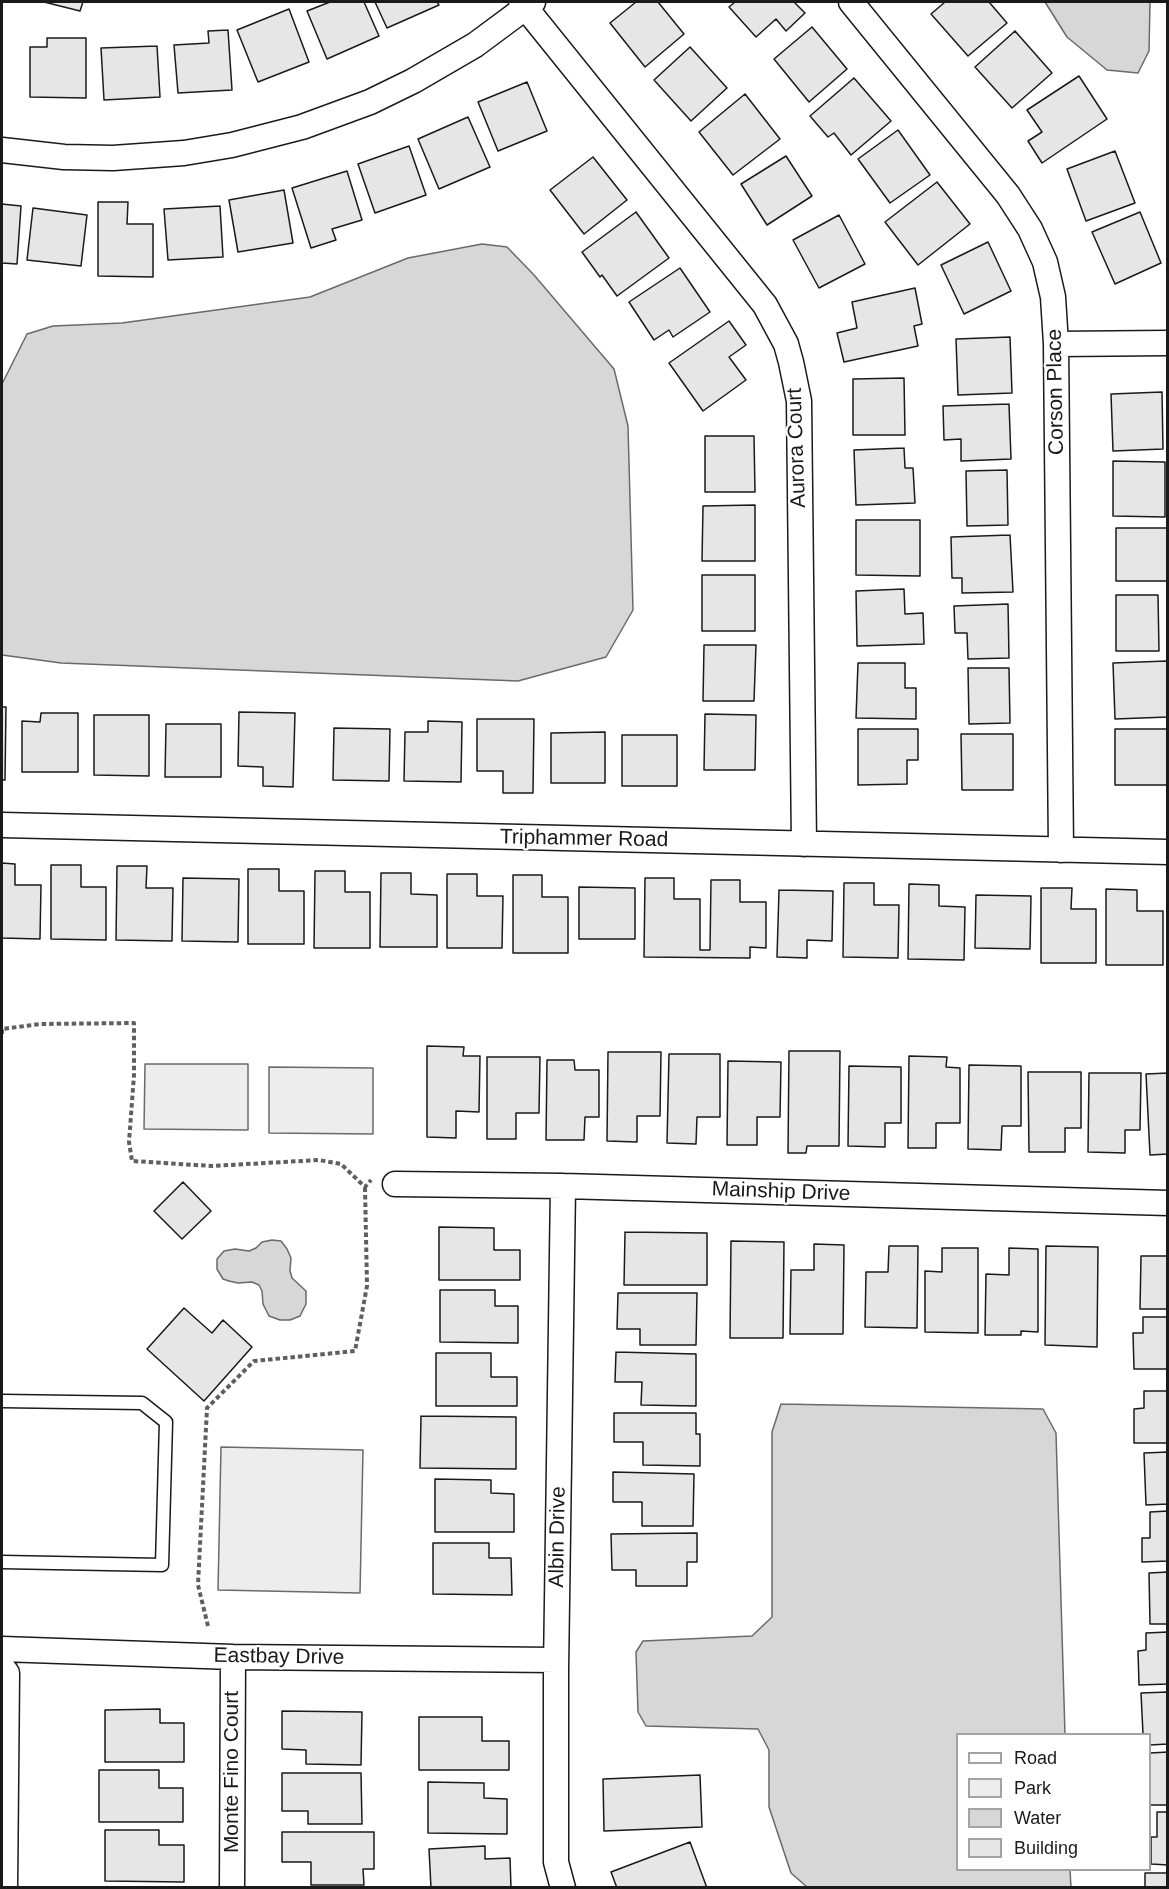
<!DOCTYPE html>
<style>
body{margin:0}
#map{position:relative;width:1169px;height:1889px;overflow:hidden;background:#fff;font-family:Arial,sans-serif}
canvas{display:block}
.frame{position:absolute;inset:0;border:3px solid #1a1a1a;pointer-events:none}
.legend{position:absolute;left:956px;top:1733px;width:195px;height:138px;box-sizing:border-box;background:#fff;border:2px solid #a3a3a3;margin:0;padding:8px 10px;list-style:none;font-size:18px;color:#1a1a1a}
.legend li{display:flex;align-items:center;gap:12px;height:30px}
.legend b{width:30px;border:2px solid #a3a3a3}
</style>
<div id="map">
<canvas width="1169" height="1889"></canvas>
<div class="frame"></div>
<ul class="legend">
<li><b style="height:8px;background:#fff"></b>Road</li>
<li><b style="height:16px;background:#ededed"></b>Park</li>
<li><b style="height:16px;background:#d7d7d7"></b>Water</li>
<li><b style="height:16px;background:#e6e6e6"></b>Building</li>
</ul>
</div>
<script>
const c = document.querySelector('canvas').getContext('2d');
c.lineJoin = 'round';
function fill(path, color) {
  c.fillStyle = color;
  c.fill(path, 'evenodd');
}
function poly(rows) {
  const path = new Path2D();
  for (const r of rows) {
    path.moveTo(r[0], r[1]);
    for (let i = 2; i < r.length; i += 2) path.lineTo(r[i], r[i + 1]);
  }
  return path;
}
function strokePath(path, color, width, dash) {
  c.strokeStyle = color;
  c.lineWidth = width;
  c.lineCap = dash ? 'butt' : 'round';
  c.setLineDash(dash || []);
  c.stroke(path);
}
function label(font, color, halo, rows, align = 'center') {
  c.font = font + ' Arial,sans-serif';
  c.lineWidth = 4.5;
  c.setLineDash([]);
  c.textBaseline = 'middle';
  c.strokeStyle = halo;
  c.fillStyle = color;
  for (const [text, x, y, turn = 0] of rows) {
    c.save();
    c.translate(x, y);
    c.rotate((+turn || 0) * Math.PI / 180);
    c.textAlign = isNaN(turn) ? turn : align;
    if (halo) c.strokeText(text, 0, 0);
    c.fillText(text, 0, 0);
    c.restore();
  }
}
const green = poly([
 [145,1064,248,1064,248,1130,144,1129,145,1064],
 [269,1067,373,1068,373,1134,269,1133,269,1067],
 [221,1447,363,1450,360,1593,218,1590,221,1447]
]);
fill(green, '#ededed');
strokePath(green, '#6a6a6a', 1.5);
const water = poly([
 [1045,2,1150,2,1149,51,1138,73,1107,70,1067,37,1045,2],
 [482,244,507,247,534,275,614,369,628,426,633,610,606,657,518,681,61,663,2,655,2,384,27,334,53,326,122,323,310,297,408,258,482,244],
 [272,1240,281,1241,287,1249,291,1258,290,1271,292,1278,306,1291,306,1304,300,1316,290,1320,280,1320,269,1316,263,1304,262,1291,259,1285,252,1282,238,1283,229,1281,223,1279,217,1269,217,1259,224,1251,235,1249,249,1251,256,1248,262,1242,272,1240],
 [781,1404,1043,1409,1056,1433,1065,1734,958,1734,958,1870,1070,1870,1071,1887,807,1887,791,1873,769,1807,769,1750,758,1729,646,1726,638,1712,636,1652,643,1641,752,1636,772,1617,772,1432,781,1404]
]);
fill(water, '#d7d7d7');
strokePath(water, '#6a6a6a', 1.5);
const building = poly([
 [44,2,83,2,80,11,44,2],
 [330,2,364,2,379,36,327,59,307,11,330,2],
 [375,2,437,2,439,5,387,28,375,2],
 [636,2,658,2,684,34,645,67,610,23,636,2],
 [735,2,794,2,805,13,786,31,776,19,756,37,729,7,735,2],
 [945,2,989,2,1007,23,968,56,931,14,945,2],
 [289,9,309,62,258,82,237,30,289,9],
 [812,27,847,69,809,102,774,59,812,27],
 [228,30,232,90,178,93,174,45,209,43,208,31,228,30],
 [1015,31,1052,73,1012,108,975,67,1015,31],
 [47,38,86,38,86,98,30,97,30,47,47,47,47,38],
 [157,46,160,97,104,100,101,48,157,46],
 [690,47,727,88,691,121,654,80,690,47],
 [1079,76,1107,119,1042,163,1028,141,1042,132,1027,110,1079,76],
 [854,78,891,121,851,155,834,133,828,137,810,116,854,78],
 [527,82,547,131,498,151,478,102,527,82],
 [745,94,780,139,733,175,699,132,745,94],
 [468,117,490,167,439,189,418,139,468,117],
 [898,130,930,175,890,203,858,159,898,130],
 [409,146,426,195,375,213,358,164,409,146],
 [1115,151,1135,203,1086,221,1067,169,1115,151],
 [786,156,812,196,767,225,741,184,786,156],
 [593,157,627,200,584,234,550,190,593,157],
 [347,171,362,220,332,229,336,240,311,248,292,188,347,171],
 [937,182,970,224,918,265,885,222,937,182],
 [284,190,293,243,238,252,229,200,284,190],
 [98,202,128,202,127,224,153,224,153,277,98,276,98,202],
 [2,204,21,206,17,264,2,263,2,204],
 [220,206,223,257,168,260,164,209,220,206],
 [33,208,87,215,81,266,27,260,33,208],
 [636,212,669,258,617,296,602,275,600,277,582,252,636,212],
 [1140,212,1161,263,1115,284,1092,232,1140,212],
 [839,215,865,264,819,288,793,240,839,215],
 [988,242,1011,291,964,314,941,265,988,242],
 [680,268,710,312,673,337,669,330,654,340,629,302,680,268],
 [915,288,922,324,914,326,918,346,844,362,837,333,857,328,852,302,915,288],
 [729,321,746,345,729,357,746,380,703,411,669,363,729,321],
 [1010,337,1012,393,958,395,956,339,1010,337],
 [904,378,905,435,853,435,853,379,904,378],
 [1162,392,1163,449,1113,451,1111,394,1162,392],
 [1009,404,1011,459,961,461,961,439,944,440,943,406,1009,404],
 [705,436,754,436,755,492,705,492,705,436],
 [904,448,905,468,913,468,915,503,856,505,854,450,904,448],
 [1113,461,1165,462,1165,517,1113,516,1113,461],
 [1007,470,1008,525,967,526,966,471,1007,470],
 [755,505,755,561,702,561,703,506,755,505],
 [856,520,920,520,920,576,856,575,856,520],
 [1116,528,1168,528,1168,581,1116,581,1116,528],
 [1010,535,1013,592,962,593,962,578,952,578,951,537,1010,535],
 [702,575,755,575,755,631,702,631,702,575],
 [904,589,905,614,923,613,924,644,857,646,856,591,904,589],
 [1116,595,1158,595,1159,651,1116,651,1116,595],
 [1008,604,1009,658,968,659,967,633,955,633,954,606,1008,604],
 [704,645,756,645,754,701,703,701,704,645],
 [1167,661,1168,717,1115,719,1113,663,1167,661],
 [858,663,905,663,905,688,916,688,916,719,856,718,858,663],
 [968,668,1009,668,1010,723,969,724,968,668],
 [2,707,6,707,5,780,2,780,2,707],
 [239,712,295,713,293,787,263,786,263,767,238,766,239,712],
 [41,713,78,713,78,772,22,772,22,721,40,722,41,713],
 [705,714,756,715,755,770,704,770,705,714],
 [94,715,149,715,149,776,94,775,94,715],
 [477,719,534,719,533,793,503,793,503,771,477,771,477,719],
 [428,721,462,722,461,782,404,781,405,732,428,732,428,721],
 [166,724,221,724,221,777,165,777,166,724],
 [334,728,390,729,389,781,333,780,334,728],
 [858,729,918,729,918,760,907,760,907,784,858,785,858,729],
 [1115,729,1168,729,1168,785,1115,785,1115,729],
 [605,732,605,783,551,783,551,733,605,732],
 [961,734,1013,734,1013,790,962,790,961,734],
 [622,735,677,735,677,786,622,786,622,735],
 [2,863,15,864,15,885,41,885,40,939,2,938,2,863],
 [51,865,81,865,81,887,106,887,106,940,51,939,51,865],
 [117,866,147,866,146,888,173,888,172,941,116,940,117,866],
 [248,869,279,869,279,891,304,891,304,944,248,944,248,869],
 [315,871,345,871,345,892,370,892,370,948,314,948,315,871],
 [381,873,411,873,411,894,437,895,437,947,380,947,381,873],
 [447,874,477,874,477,896,503,896,502,948,447,948,447,874],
 [513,875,542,875,542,897,568,897,568,953,513,953,513,875],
 [183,878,239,879,238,942,182,941,183,878],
 [645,878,674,878,674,899,700,899,700,950,710,950,711,880,740,880,740,902,766,902,766,948,750,947,750,958,644,957,645,878],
 [844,883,874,883,874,905,899,905,898,958,843,957,844,883],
 [909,884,939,885,939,906,965,907,964,960,908,959,909,884],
 [579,887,635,888,635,939,579,939,579,887],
 [1041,888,1072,888,1071,909,1096,909,1096,963,1041,963,1041,888],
 [1106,889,1137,890,1137,911,1163,911,1163,965,1106,965,1106,889],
 [779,890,833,891,832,941,807,940,807,958,777,957,779,890],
 [976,895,1031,896,1030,949,975,948,976,895],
 [427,1046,464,1047,463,1056,480,1056,479,1112,456,1111,456,1138,427,1137,427,1046],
 [789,1051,840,1051,839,1146,807,1146,806,1153,788,1153,789,1051],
 [608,1052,661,1052,660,1116,637,1116,637,1142,607,1141,608,1052],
 [669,1054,720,1054,720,1117,697,1117,696,1144,667,1143,669,1054],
 [909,1056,947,1057,946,1067,960,1068,960,1123,936,1123,936,1148,908,1148,909,1056],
 [487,1057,540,1057,539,1113,516,1113,516,1139,487,1139,487,1057],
 [547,1060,574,1060,575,1070,599,1070,599,1117,585,1117,584,1140,546,1140,547,1060],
 [728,1061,781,1062,780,1117,757,1117,757,1145,727,1145,728,1061],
 [969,1065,1021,1066,1021,1126,1002,1126,1001,1150,968,1149,969,1065],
 [849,1066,901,1067,901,1123,885,1123,885,1147,848,1146,849,1066],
 [1028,1072,1081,1072,1081,1128,1065,1128,1065,1152,1029,1152,1028,1072],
 [1089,1073,1141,1073,1140,1130,1125,1130,1125,1153,1088,1152,1089,1073],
 [1168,1073,1168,1154,1150,1155,1146,1074,1168,1073],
 [183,1182,211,1211,182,1239,154,1211,183,1182],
 [439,1227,494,1228,494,1250,520,1250,520,1280,439,1280,439,1227],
 [625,1232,707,1233,707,1285,624,1285,625,1232],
 [731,1241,784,1242,783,1338,730,1338,731,1241],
 [814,1244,844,1245,843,1334,790,1334,791,1270,814,1270,814,1244],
 [889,1246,918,1246,917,1328,865,1327,866,1272,888,1272,889,1246],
 [1046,1246,1098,1247,1097,1347,1045,1345,1046,1246],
 [942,1248,978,1248,978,1333,925,1332,925,1271,942,1272,942,1248],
 [1009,1248,1038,1249,1038,1332,1021,1331,1021,1335,985,1335,986,1274,1009,1275,1009,1248],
 [1141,1256,1168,1256,1168,1309,1140,1309,1141,1256],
 [440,1290,495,1290,495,1306,518,1306,518,1343,440,1342,440,1290],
 [618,1293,697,1293,696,1345,640,1345,640,1329,617,1329,618,1293],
 [184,1308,212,1333,223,1320,252,1347,204,1401,147,1349,184,1308],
 [1143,1317,1168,1317,1168,1369,1134,1369,1133,1333,1143,1333,1143,1317],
 [616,1352,696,1354,696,1406,641,1405,642,1382,615,1382,616,1352],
 [436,1353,491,1353,491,1377,517,1377,517,1406,436,1406,436,1353],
 [1144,1391,1168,1391,1168,1443,1134,1443,1134,1409,1144,1408,1144,1391],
 [614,1413,696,1413,696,1434,700,1434,700,1466,643,1465,643,1442,614,1442,614,1413],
 [421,1416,516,1417,516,1469,420,1468,421,1416],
 [1168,1452,1168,1504,1146,1505,1144,1453,1168,1452],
 [613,1472,694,1474,693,1526,642,1526,642,1502,613,1502,613,1472],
 [435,1479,491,1480,491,1493,514,1494,514,1532,435,1532,435,1479],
 [1168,1511,1168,1561,1142,1562,1142,1538,1150,1538,1150,1512,1168,1511],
 [697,1533,697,1562,687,1562,687,1586,636,1586,636,1570,612,1570,611,1534,697,1533],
 [433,1543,489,1543,489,1558,511,1558,512,1595,433,1594,433,1543],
 [1168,1572,1168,1624,1150,1624,1149,1573,1168,1572],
 [1168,1632,1168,1684,1139,1685,1138,1651,1146,1650,1146,1633,1168,1632],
 [1168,1692,1168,1744,1150,1745,1150,1734,1143,1734,1141,1693,1168,1692],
 [160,1709,160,1723,184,1723,184,1762,105,1762,105,1710,160,1709],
 [282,1711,362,1712,361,1765,306,1764,306,1750,282,1749,282,1711],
 [419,1717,482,1717,482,1741,509,1741,509,1770,419,1770,419,1717],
 [1168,1752,1168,1805,1150,1805,1150,1753,1168,1752],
 [99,1770,159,1770,159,1788,183,1788,183,1822,99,1822,99,1770],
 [282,1773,361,1773,362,1824,308,1824,308,1811,282,1811,282,1773],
 [700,1775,702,1827,604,1831,603,1779,700,1775],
 [428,1782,484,1783,484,1798,507,1799,507,1834,428,1833,428,1782],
 [1157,1812,1168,1812,1168,1865,1151,1864,1151,1837,1157,1837,1157,1812],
 [105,1830,159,1830,159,1845,184,1845,184,1882,105,1881,105,1830],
 [282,1832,374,1832,374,1869,363,1869,364,1885,311,1885,311,1862,282,1862,282,1832],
 [690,1842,707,1888,617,1888,611,1872,690,1842],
 [485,1846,485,1859,510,1858,511,1888,431,1888,429,1849,485,1846],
 [1145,1873,1168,1873,1168,1888,1145,1888,1145,1873]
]);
fill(building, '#e6e6e6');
strokePath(building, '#1a1a1a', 1.5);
const service = poly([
 [2,1401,142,1403,166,1422,162,1565,2,1562]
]);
const minor = poly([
 [521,2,765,305,786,344,791,362,799,401,804,844],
 [851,2,1008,195,1030,229,1045,262,1053,297,1056,344,1061,850],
 [2,150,64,157,113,158,184,153,232,145,302,127,370,102,413,81,475,45,533,2],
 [1056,344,1168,343],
 [2,825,1168,852],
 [395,1184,563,1186,1168,1203],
 [2,1649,233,1657,556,1660],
 [2,1667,7,1673,5,1888],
 [232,1888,233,1657],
 [563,1888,556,1862,556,1670,563,1186]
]);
strokePath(service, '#1a1a1a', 15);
strokePath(minor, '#1a1a1a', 27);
strokePath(poly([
 [2,1034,2,1029,40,1024,134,1023,134,1075,129,1142,132,1161,212,1166,319,1160,341,1164,365,1187,371,1180],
 [208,1626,198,1585,207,1408,254,1361,355,1351,367,1286,365,1187]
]), '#5f5f5f', 4, [4.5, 3]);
strokePath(service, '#fff', 12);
strokePath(minor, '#fff', 24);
label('21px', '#1a1a1a', '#fff', [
 ["Corson Place",1056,392,-91],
 ["Aurora Court",797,448,-92],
 ["Triphammer Road",584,839,1],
 ["Mainship Drive",781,1192,2],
 ["Albin Drive",558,1537,-89],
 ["Eastbay Drive",279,1657,1],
 ["Monte Fino Court",232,1772,-90]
]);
</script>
